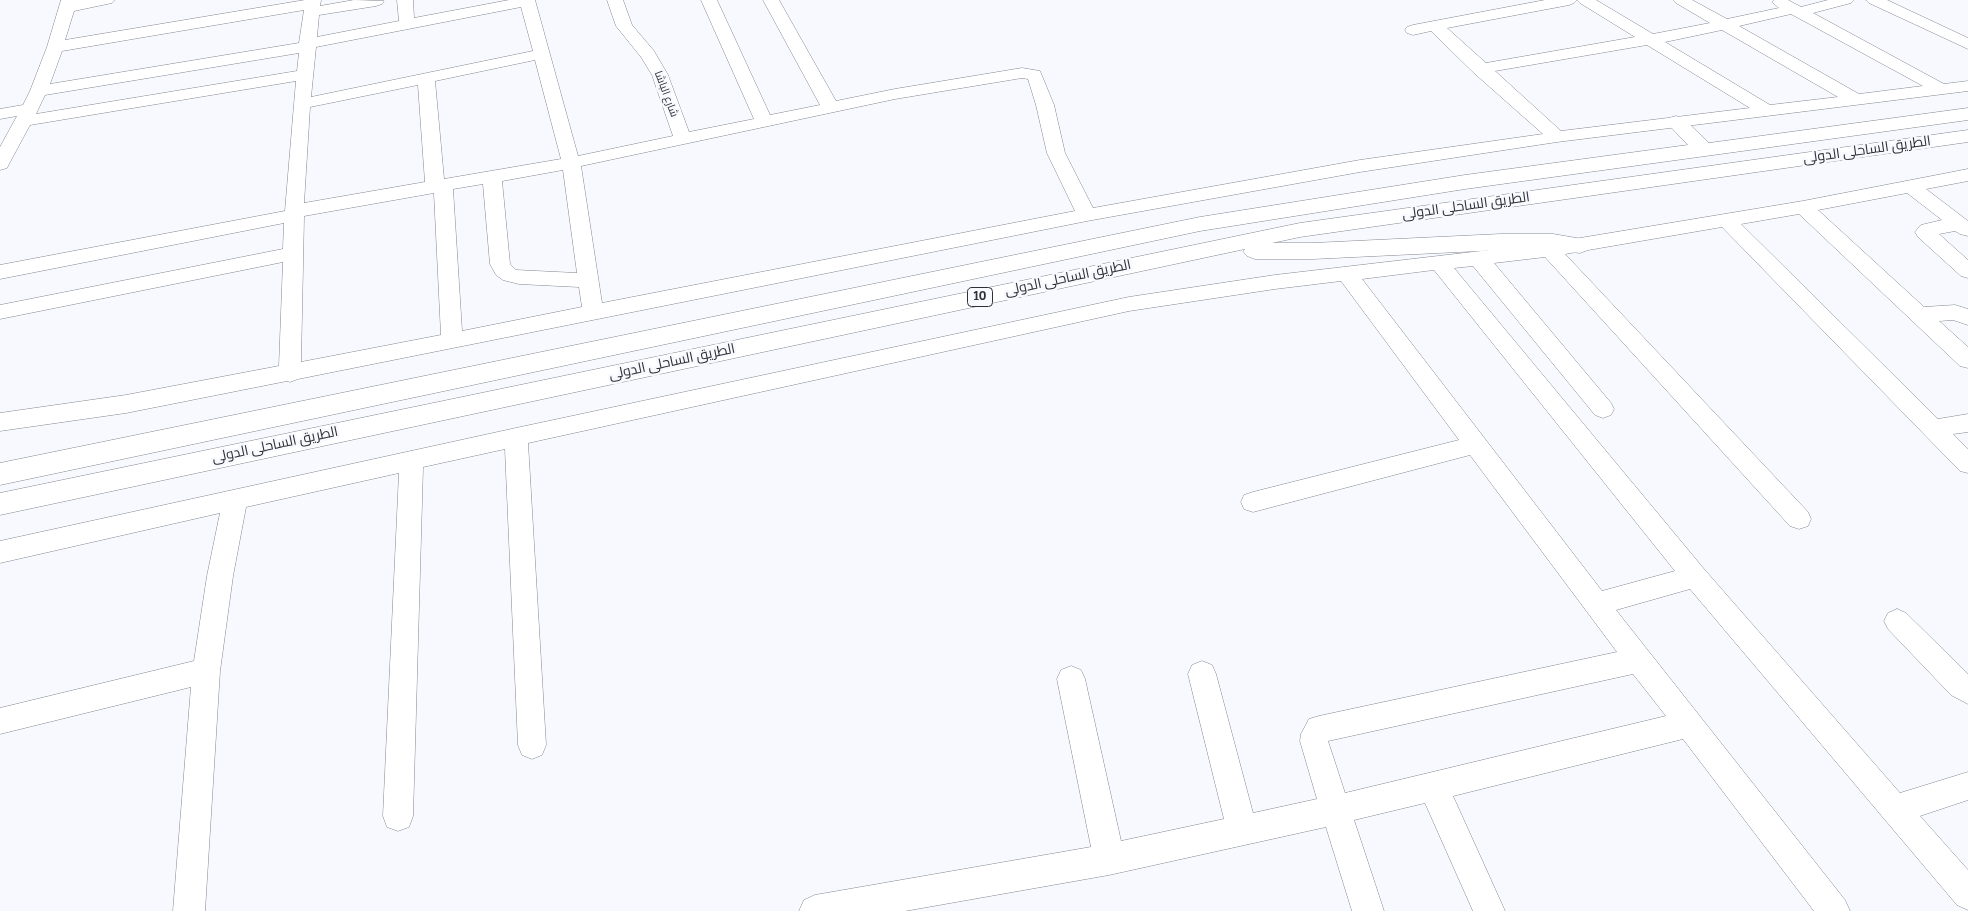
<!DOCTYPE html>
<meta charset="utf-8">
<style>
body{margin:0}
canvas{display:block;background:#f7f9ff}
</style>
<canvas width="1968" height="911"></canvas>
<script>
const c = document.querySelector('canvas').getContext('2d');
c.lineJoin = 'round';
function poly(rows) {
  const path = new Path2D();
  for (const r of rows) {
    path.moveTo(r[0], r[1]);
    for (let i = 2; i < r.length; i += 2) path.lineTo(r[i], r[i + 1]);
  }
  return path;
}
function strokePath(path, color, width, dash) {
  c.strokeStyle = color;
  c.lineWidth = width;
  c.lineCap = dash ? 'butt' : 'round';
  c.setLineDash(dash || []);
  c.stroke(path);
}
function fill(path, color) {
  c.fillStyle = color;
  c.fill(path, 'evenodd');
}
function label(font, color, halo, rows, align = 'center') {
  c.font = font + ' Bitter,Cairo,serif';
  c.lineWidth = 5;
  c.setLineDash([]);
  c.textBaseline = 'middle';
  c.strokeStyle = halo;
  c.fillStyle = color;
  for (const [text, x, y, turn = 0] of rows) {
    c.save();
    c.translate(x, y);
    c.rotate((+turn || 0) * Math.PI / 180);
    c.textAlign = isNaN(turn) ? turn : align;
    if (halo) c.strokeText(text, 0, 0);
    c.fillText(text, 0, 0);
    c.restore();
  }
}
const minor = poly([
 [61,0,115,0,112,3,74,11,65,40,305,0,321,0,320,6,354,0,384,1,382,4,376,6,319,15,317,37,399,21,397,0,413,0,414,18,509,0,535,0,578,156,673,136,652,75,641,57,616,26,607,0,623,0,632,25,654,51,668,75,689,132,754,119,701,0,717,0,770,115,820,105,763,0,779,0,836,101,895,89,1022,68,1040,71,1054,105,1065,153,1093,208,1360,160,1543,134,1474,73,1431,31,1413,35,1407,33,1405,30,1407,27,1413,25,1545,0,1577,0,1574,3,1569,5,1447,28,1486,63,1635,37,1580,3,1577,0,1596,0,1653,34,1710,23,1676,3,1673,0,1692,0,1727,19,1779,8,1772,2,1774,0,1788,0,1801,7,1828,0,1854,0,1851,3,1813,13,1944,84,1968,81,1968,91,1557,142,1360,172,1087,221,298,379,290,382,287,381,126,413,0,431,0,413,126,395,279,366,283,262,0,319,0,305,283,249,284,223,0,279,0,265,285,211,296,81,30,125,9,164,7,168,0,170,0,147,17,116,0,119,0,109,23,105,30,91,47,47,61,0],
 [521,7,533,51,311,97,316,47,521,7],
 [304,10,299,43,50,84,62,51,304,10],
 [1791,14,1923,86,1859,94,1739,26,1791,14],
 [1722,30,1838,97,1770,105,1665,42,1722,30],
 [1647,45,1750,108,1561,131,1495,71,1647,45],
 [299,53,297,71,36,114,45,95,299,53],
 [535,60,561,159,444,179,435,81,535,60],
 [1022,78,1028,79,1036,105,1047,153,1075,211,602,303,581,166,895,99,1022,78],
 [418,85,425,182,304,203,310,107,418,85],
 [563,170,577,273,516,270,510,264,502,181,563,170],
 [483,184,490,264,496,275,503,280,519,284,579,287,582,307,462,331,453,189,483,184],
 [434,193,441,335,301,362,304,216,434,193],
 [1866,0,1887,0,1968,38,1968,49,1869,3,1866,0],
 [1968,169,1968,181,1926,189,1968,221,1968,236,1960,234,1955,231,1939,234,1968,260,1968,278,1961,276,1918,237,1915,232,1921,225,1942,220,1907,193,1818,210,1924,307,1955,305,1968,309,1968,325,1953,320,1939,321,1968,347,1968,368,1960,366,1799,214,1741,224,1938,419,1968,414,1968,432,1953,434,1968,449,1968,473,1960,471,1722,227,1565,254,1808,512,1811,519,1808,526,1799,529,1790,526,1545,257,1494,263,1611,403,1614,409,1611,415,1603,418,1595,415,1473,266,1454,268,1704,569,1900,793,1968,772,1968,800,1920,816,1968,870,1968,910,1957,905,1690,589,1616,610,1845,900,1850,911,1814,911,1683,739,1453,796,1505,911,1473,911,1425,803,1354,820,1384,911,1352,911,1326,827,1109,875,905,911,799,911,804,900,815,895,1091,847,1057,679,1061,670,1071,666,1081,670,1085,679,1121,841,1224,819,1188,674,1192,665,1202,661,1212,665,1216,674,1253,813,1317,799,1300,741,1301,734,1309,719,1319,716,1617,652,1470,455,1253,512,1244,509,1241,502,1244,495,1253,492,1459,440,1341,281,1275,289,1129,311,528,443,546,745,542,755,532,759,522,755,518,745,505,449,423,467,413,816,409,827,398,831,387,827,383,816,399,473,246,507,233,576,220,671,205,911,173,911,191,687,0,734,0,708,194,661,207,576,220,513,0,563,0,541,516,428,1129,297,1275,275,1550,243,1803,201,1968,169],
 [1434,270,1675,571,1602,591,1362,279,1434,270],
 [1633,674,1666,716,1345,793,1328,741,1633,674],
 [1897,609,1906,613,1968,674,1968,704,1951,695,1888,629,1884,621,1888,613,1897,609]
]);
const highway = poly([
 [1968,108,1968,120,1465,189,1200,231,0,485,0,463,1200,217,1465,175,1688,145,1666,122,1669,118,1676,116,1683,118,1709,143,1968,108],
 [1968,130,1968,142,1300,237,1272,243,1313,243,1501,234,1553,234,1588,240,1592,245,1588,250,1580,253,1553,250,1501,250,1313,259,1255,259,1247,256,1243,251,1245,249,0,515,0,493,1300,223,1968,130]
]);
strokePath(minor, '#848790', 1);
strokePath(highway, '#848790', 1);
fill(minor, '#fff');
fill(highway, '#fff');
label('11px', '#2f3034', '#f7f9ff', [
 ["شارع الباشا",666,94,69]
]);
for (const [x, y, w] of [
 [980,297,25]
]) {
  const box = new Path2D();
  box.roundRect(x - w / 2, y - 9.5, w, 19, 4);
  c.fillStyle = '#f7f9ff';
  c.fill(box);
  strokePath(box, '#2f3034', 1);
}
label('bold 12px', '#2f3034', null, [
 ["10",980,297]
]);
label('14px', '#2f3034', '#f7f9ff', [
 ["الطريق الساحلى الدولى",1867,150,-8],
 ["الطريق الساحلى الدولى",1466,206,-8],
 ["الطريق الساحلى الدولى",1068,278,-12],
 ["الطريق الساحلى الدولى",672,362,-12],
 ["الطريق الساحلى الدولى",275,445,-12]
]);
</script>
